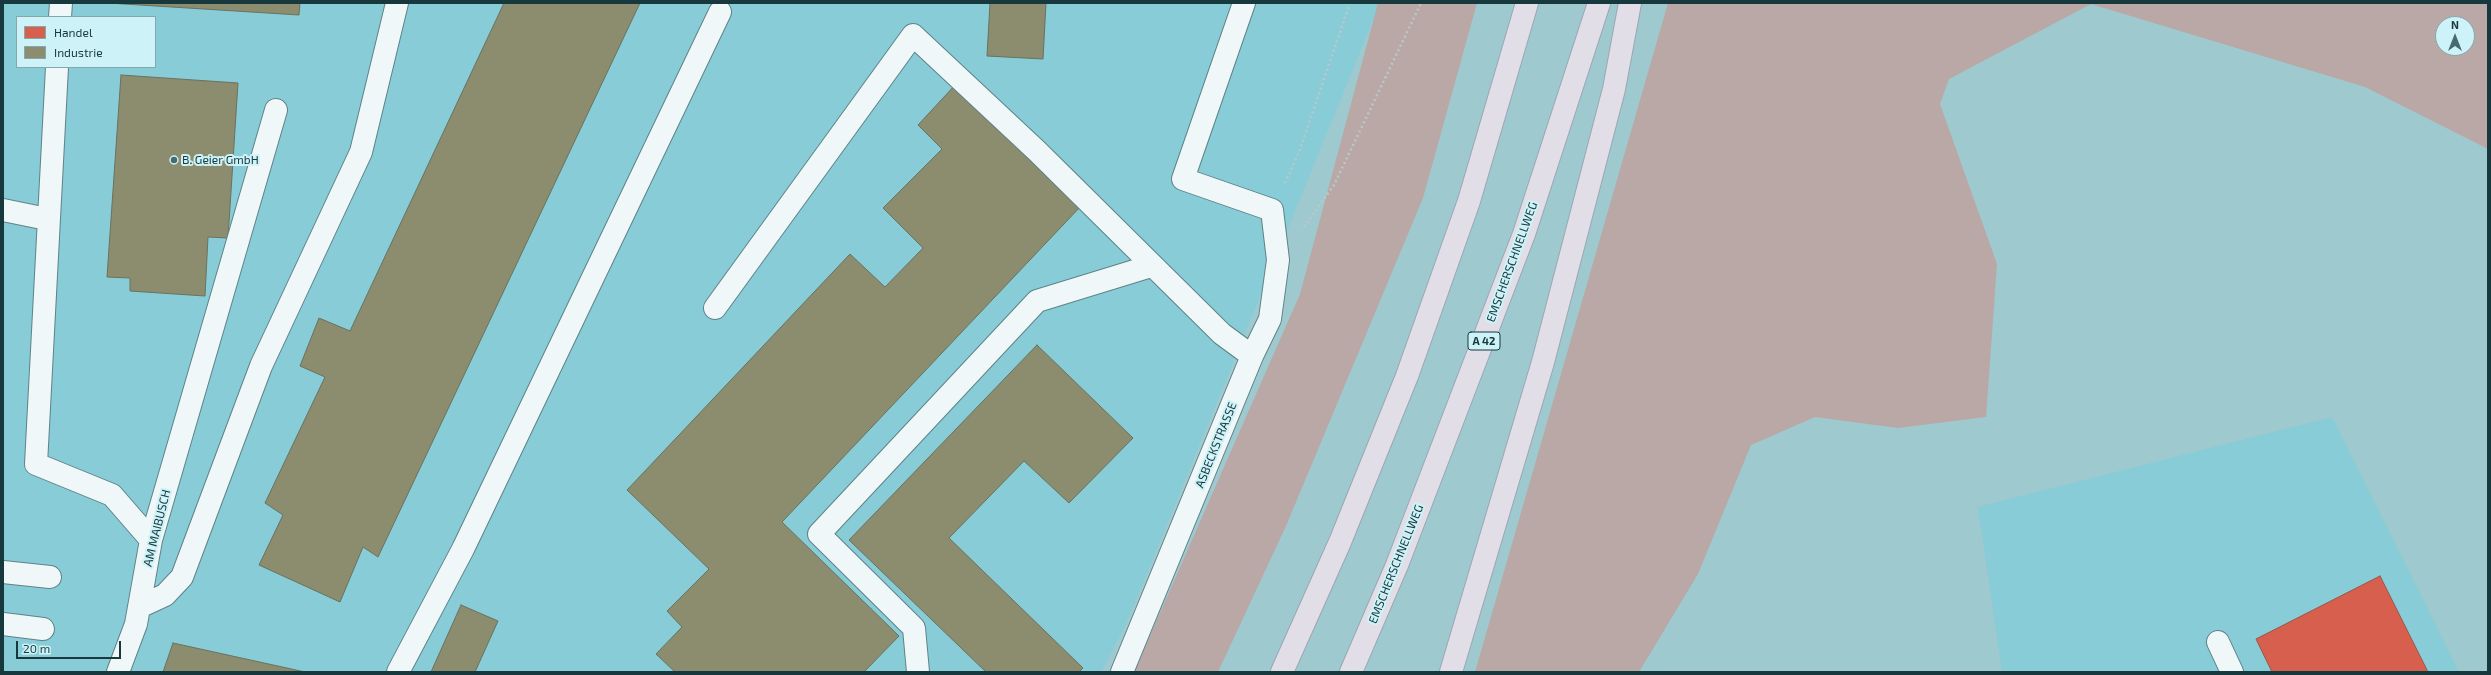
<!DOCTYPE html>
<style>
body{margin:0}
#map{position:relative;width:2491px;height:675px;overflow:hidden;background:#9ec9cf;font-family:"Exo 2",sans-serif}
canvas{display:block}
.frame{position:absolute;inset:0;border:4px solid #17383d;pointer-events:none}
.legend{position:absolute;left:16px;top:16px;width:140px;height:52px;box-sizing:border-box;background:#cdf2f7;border:1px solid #84a8ad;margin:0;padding:5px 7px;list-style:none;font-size:12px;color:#17383d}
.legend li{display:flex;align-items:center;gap:8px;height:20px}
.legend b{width:20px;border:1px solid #84a8ad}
.north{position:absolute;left:2435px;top:16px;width:40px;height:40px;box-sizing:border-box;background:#cdf2f7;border:1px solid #84a8ad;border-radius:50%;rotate:0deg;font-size:11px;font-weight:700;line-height:16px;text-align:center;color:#17383d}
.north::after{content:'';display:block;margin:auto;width:14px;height:18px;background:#466b70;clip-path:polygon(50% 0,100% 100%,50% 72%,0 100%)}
.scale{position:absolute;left:16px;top:641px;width:105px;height:18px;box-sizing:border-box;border:2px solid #17383d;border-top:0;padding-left:5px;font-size:12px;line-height:14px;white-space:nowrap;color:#17383d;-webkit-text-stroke:3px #cdf2f7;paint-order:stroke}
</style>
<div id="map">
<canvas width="2491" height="675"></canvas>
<div class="frame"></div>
<ul class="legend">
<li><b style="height:11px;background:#d6604d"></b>Handel</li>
<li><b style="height:11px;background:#8c8c6e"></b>Industrie</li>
</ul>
<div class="north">N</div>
<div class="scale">20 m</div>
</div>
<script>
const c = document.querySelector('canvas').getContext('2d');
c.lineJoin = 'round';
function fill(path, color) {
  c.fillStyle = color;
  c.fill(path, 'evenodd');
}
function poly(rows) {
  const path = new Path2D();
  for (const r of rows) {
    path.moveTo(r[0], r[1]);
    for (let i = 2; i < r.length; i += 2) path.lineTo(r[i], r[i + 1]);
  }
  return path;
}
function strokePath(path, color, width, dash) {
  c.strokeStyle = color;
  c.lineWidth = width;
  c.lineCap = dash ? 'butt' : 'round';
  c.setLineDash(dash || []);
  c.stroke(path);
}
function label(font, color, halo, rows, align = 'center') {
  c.font = font + ' "Exo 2",sans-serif';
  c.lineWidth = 4;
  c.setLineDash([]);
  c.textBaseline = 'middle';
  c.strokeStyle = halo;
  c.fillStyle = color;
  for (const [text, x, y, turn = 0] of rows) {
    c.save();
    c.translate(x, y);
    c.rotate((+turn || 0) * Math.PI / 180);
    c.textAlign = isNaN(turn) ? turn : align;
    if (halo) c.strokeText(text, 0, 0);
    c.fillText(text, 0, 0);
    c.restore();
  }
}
fill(poly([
 [3,3,1380,3,1127,622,1101,672,3,672],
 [17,17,155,17,155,67,17,67],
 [2332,417,2459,672,2002,672,1978,507]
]), '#87ccd6');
fill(poly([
 [1378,3,1477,3,1423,198,1286,526,1218,672,1134,672,1300,294],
 [1668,3,2488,3,2488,149,2365,87,2091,4,1949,79,1940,104,1997,264,1986,417,1898,428,1815,417,1751,445,1698,574,1639,672,1475,672],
 [2443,24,2467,24,2467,48,2443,48]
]), '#b9a8a6');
const shops = poly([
 [2380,576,2428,672,2272,672,2256,639,2380,576]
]);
fill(shops, '#d6604d');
strokePath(shops, '#9d5448', 1);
const industry = poly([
 [108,3,300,3,299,15,108,3],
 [504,3,640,3,378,557,363,547,340,602,259,565,283,515,265,503,325,377,300,366,319,318,350,331,504,3],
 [990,3,1046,3,1043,59,987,56,990,3],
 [121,75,238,83,228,238,208,237,205,296,130,291,130,278,107,277,121,75],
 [956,84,1081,206,782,522,899,636,864,672,675,672,656,654,682,627,667,611,709,569,627,490,850,254,885,287,923,248,883,208,942,149,918,125,956,84],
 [1037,345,1133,438,1069,503,1024,461,949,538,1083,668,1079,672,986,672,849,540,1037,345],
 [461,605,498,621,475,672,431,672,461,605],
 [173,643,305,672,163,672,173,643]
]);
fill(industry, '#8c8c6e');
strokePath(industry, '#69735f', 1);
const minor = poly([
 [60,17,61,3],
 [57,67,36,464,112,495,151,540],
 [3,210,47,219],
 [715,308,913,35,1037,151,1222,334,1252,356],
 [3,572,50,577],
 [139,607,165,595,182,577,261,366,361,152,397,3],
 [3,624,43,629],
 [2218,642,2232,672],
 [118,672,136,624,151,540,276,110],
 [398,672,463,549,720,12],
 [918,672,914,628,819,534,1037,301,1151,266],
 [1122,672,1252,356,1270,319,1278,260,1272,210,1183,179,1244,3]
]);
const highway = poly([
 [1282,672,1340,542,1407,376,1469,201,1527,3],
 [1351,672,1397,565,1524,234,1599,3],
 [1451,672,1543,362,1614,89,1630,3]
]);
strokePath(minor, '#5e8388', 24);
strokePath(highway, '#9ba7b3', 24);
strokePath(poly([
 [1285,183,1299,152,1350,3],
 [1304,227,1334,185,1421,3]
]), '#bbc8ca', 2.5, [2, 3]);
strokePath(minor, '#f0f7f8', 22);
strokePath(highway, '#e1dee8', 22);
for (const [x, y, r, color] of [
 [174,160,4,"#466b70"]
]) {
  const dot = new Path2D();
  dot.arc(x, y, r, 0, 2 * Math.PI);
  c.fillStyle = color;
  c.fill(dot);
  strokePath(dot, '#cdf2f7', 1.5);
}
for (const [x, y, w] of [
 [1484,341,32]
]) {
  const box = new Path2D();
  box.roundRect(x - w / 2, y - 9, w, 18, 3);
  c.fillStyle = '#cdf2f7';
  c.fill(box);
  strokePath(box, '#17383d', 1);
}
label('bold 11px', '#17383d', null, [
 ["A 42",1484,341]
]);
label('12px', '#17383d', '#cdf2f7', [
 ["B. Geier GmbH",182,160]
], 'left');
label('12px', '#17383d', '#cdf2f7', [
 ["EMSCHERSCHNELLWEG",1512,262,-70],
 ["ASBECKSTRASSE",1216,445,-68],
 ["AM MAIBUSCH",157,528,-76],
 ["EMSCHERSCHNELLWEG",1396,564,-68]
]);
</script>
